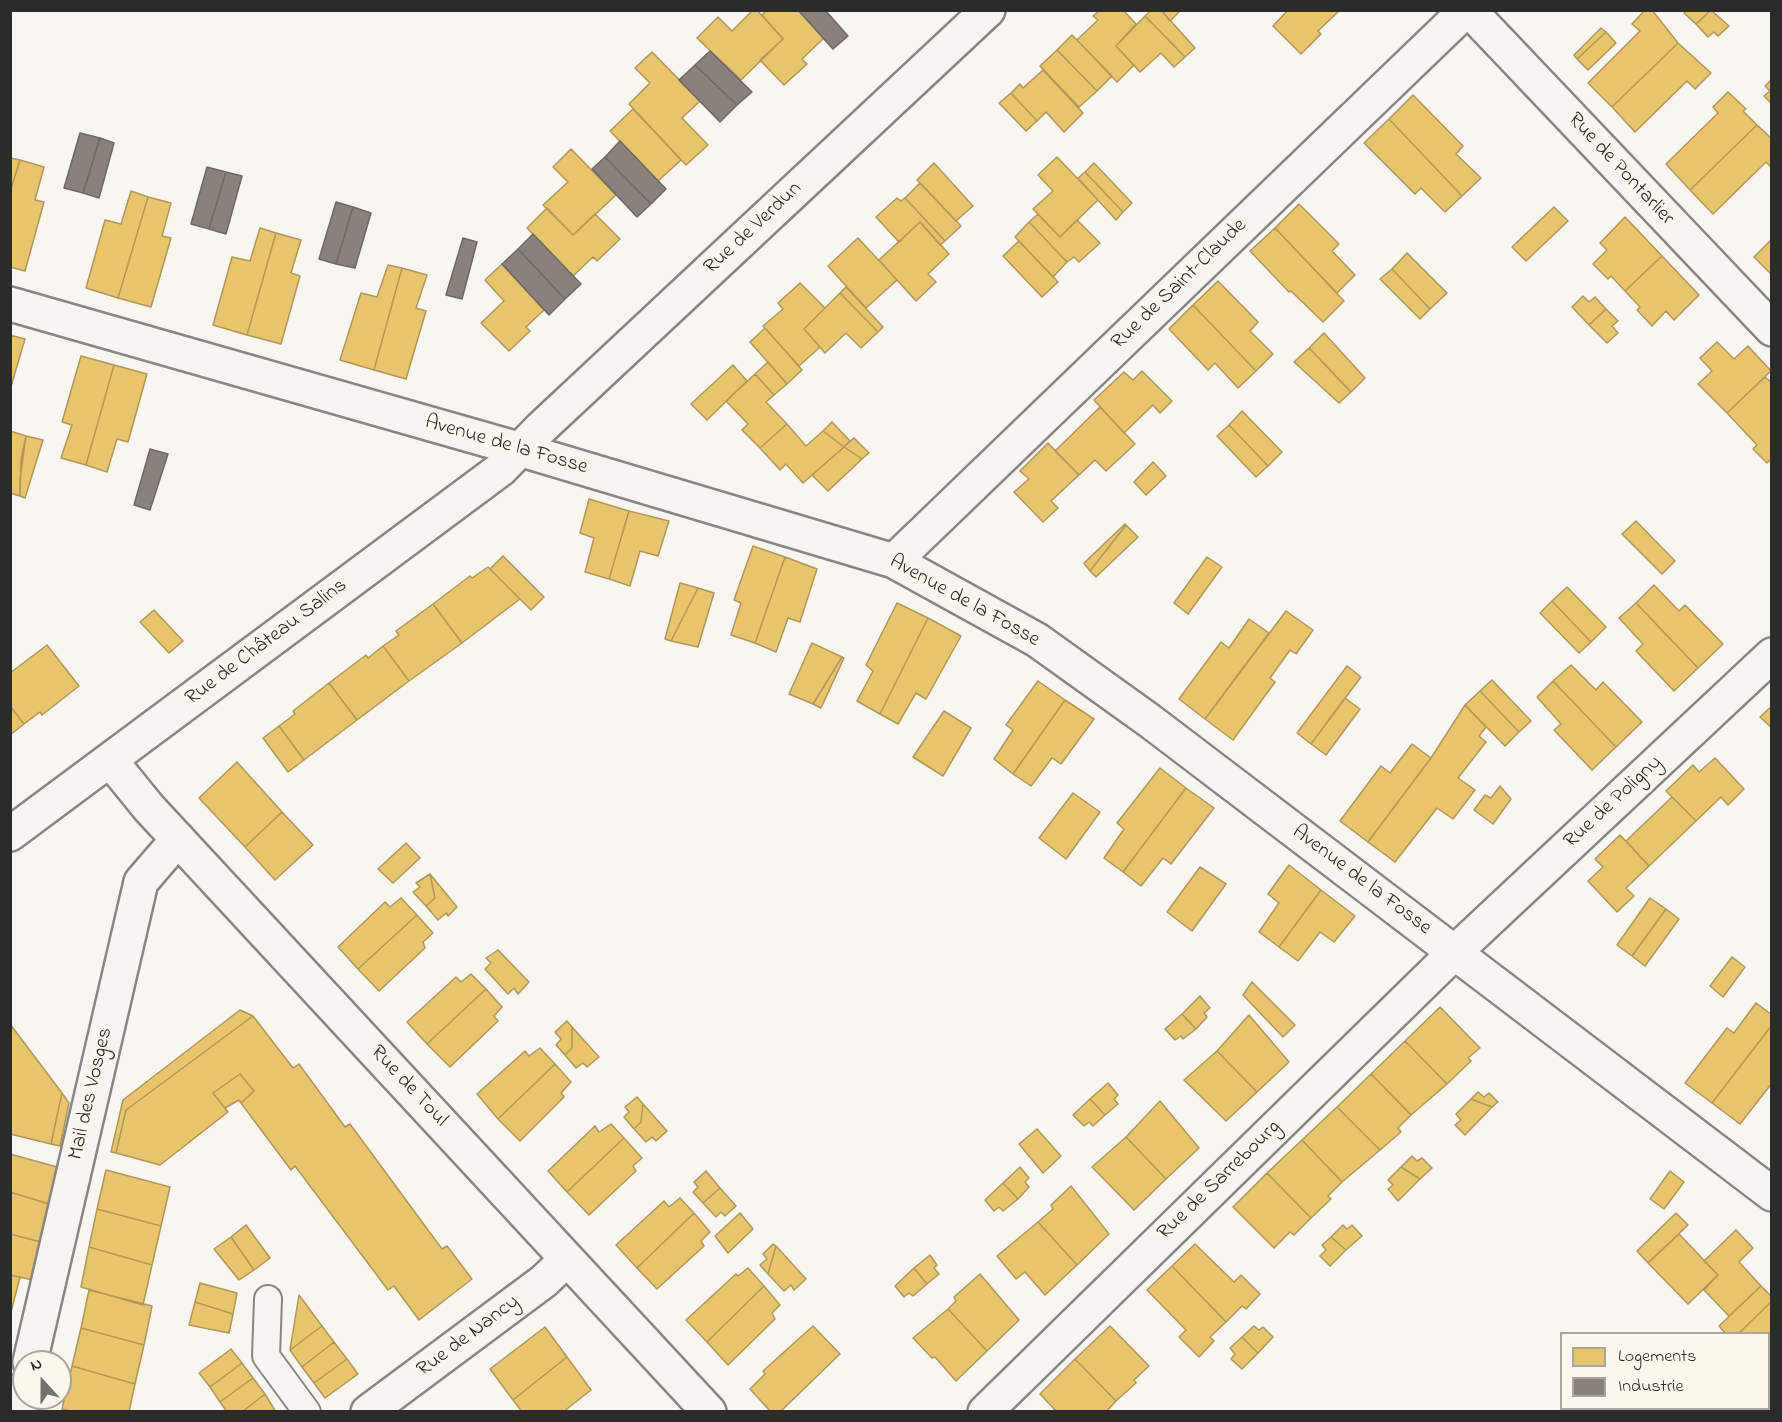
<!DOCTYPE html>
<meta charset="utf-8">
<style>
body{margin:0}
#map{position:relative;width:1782px;height:1422px;overflow:hidden;background:#f8f6f0;font-family:"Indie Flower",sans-serif}
canvas{display:block}
.frame{position:absolute;inset:0;border:12px solid #2b2b2b;pointer-events:none}
.legend{position:absolute;left:1560px;top:1332px;width:210px;height:78px;box-sizing:border-box;background:#fbf7ec;border:2px solid #a8a59f;margin:0;padding:8px 10px;list-style:none;font-size:18px;color:#2b2b2b}
.legend li{display:flex;align-items:center;gap:12px;height:30px}
.legend b{width:30px;border:2px solid #a8a59f}
.north{position:absolute;left:12px;top:1350px;width:60px;height:60px;box-sizing:border-box;background:#fbf7ec;border:2px solid #a8a59f;border-radius:50%;rotate:339deg;font-size:16px;font-weight:700;line-height:24px;text-align:center;color:#2b2b2b}
.north::after{content:'';display:block;margin:auto;width:21px;height:27px;background:#737270;clip-path:polygon(50% 0,100% 100%,50% 72%,0 100%)}
</style>
<div id="map">
<canvas width="1782" height="1422"></canvas>
<div class="frame"></div>
<ul class="legend">
<li><b style="height:16px;background:#e9c46a"></b>Logements</li>
<li><b style="height:16px;background:#8a817c"></b>Industrie</li>
</ul>
<div class="north">N</div>
</div>
<script>
const c = document.querySelector('canvas').getContext('2d');
c.lineJoin = 'round';
function fill(path, color) {
  c.fillStyle = color;
  c.fill(path, 'evenodd');
}
function poly(rows) {
  const path = new Path2D();
  for (const r of rows) {
    path.moveTo(r[0], r[1]);
    for (let i = 2; i < r.length; i += 2) path.lineTo(r[i], r[i + 1]);
  }
  return path;
}
function strokePath(path, color, width, dash) {
  c.strokeStyle = color;
  c.lineWidth = width;
  c.lineCap = dash ? 'butt' : 'round';
  c.setLineDash(dash || []);
  c.stroke(path);
}
function label(font, color, halo, rows, align = 'center') {
  c.font = font + ' "Indie Flower",sans-serif';
  c.lineWidth = 6;
  c.setLineDash([]);
  c.textBaseline = 'middle';
  c.strokeStyle = halo;
  c.fillStyle = color;
  for (const [text, x, y, turn = 0] of rows) {
    c.save();
    c.translate(x, y);
    c.rotate((+turn || 0) * Math.PI / 180);
    c.textAlign = isNaN(turn) ? turn : align;
    if (halo) c.strokeText(text, 0, 0);
    c.fillText(text, 0, 0);
    c.restore();
  }
}
const homes = poly([
 [753,10,757,10,783,39,741,80,697,38,718,17,732,31,753,10],
 [767,10,798,10,824,38,802,59,807,64,784,85,760,60,783,39,762,15,767,10],
 [1100,10,1123,10,1136,24,1116,46,1134,65,1117,82,1077,40,1098,20,1093,16,1100,10],
 [1151,10,1161,10,1195,48,1185,57,1145,16,1151,10],
 [1161,10,1181,10,1170,21,1161,10],
 [1288,10,1339,10,1339,11,1318,31,1321,34,1301,54,1273,26,1288,10],
 [1645,10,1652,10,1678,43,1612,107,1588,83,1640,31,1632,24,1645,10],
 [1687,10,1711,10,1696,24,1684,13,1687,10],
 [1711,10,1729,26,1718,36,1714,32,1708,37,1696,24,1711,10],
 [1145,16,1185,57,1174,67,1161,53,1140,72,1116,46,1145,16],
 [1601,28,1606,32,1577,59,1574,55,1601,28],
 [1606,32,1616,43,1588,70,1577,59,1606,32],
 [1072,35,1112,76,1097,91,1057,50,1072,35],
 [1678,43,1711,73,1695,89,1687,81,1635,132,1612,107,1678,43],
 [1057,50,1097,91,1079,107,1040,66,1057,50],
 [652,52,700,101,682,118,708,145,686,165,629,104,650,83,635,68,652,52],
 [1043,70,1083,113,1064,132,1046,112,1037,121,1011,93,1020,84,1023,88,1043,70],
 [1772,79,1772,104,1764,96,1770,91,1765,86,1772,79],
 [1728,92,1746,109,1743,111,1757,125,1690,190,1666,164,1718,113,1713,107,1728,92],
 [1011,93,1037,121,1026,131,999,103,1011,93],
 [1413,95,1463,146,1456,154,1481,178,1462,196,1389,119,1413,95],
 [633,109,681,160,658,181,610,131,633,109],
 [1389,119,1462,196,1445,212,1421,188,1415,194,1364,143,1389,119],
 [1757,125,1772,139,1772,168,1766,162,1713,214,1690,190,1757,125],
 [571,149,616,195,573,235,543,205,568,182,553,167,571,149],
 [1057,157,1098,200,1060,237,1033,209,1053,191,1038,175,1057,157],
 [10,158,20,160,10,192,10,158],
 [20,160,44,167,35,200,44,202,25,271,10,267,10,192,20,160],
 [934,163,973,206,956,221,917,180,934,163],
 [1094,163,1132,203,1123,212,1085,172,1094,163],
 [1085,172,1123,212,1116,220,1078,178,1085,172],
 [920,183,961,226,945,241,905,198,920,183],
 [131,191,148,197,118,298,86,288,105,220,121,224,131,191],
 [148,197,171,203,162,236,171,238,151,307,118,298,148,197],
 [897,198,901,201,905,198,945,241,940,245,920,222,899,242,876,217,897,198],
 [1299,204,1339,244,1332,251,1355,275,1337,293,1275,228,1299,204],
 [1554,207,1568,221,1526,261,1512,247,1554,207],
 [547,208,573,235,595,214,620,239,597,261,593,257,573,276,527,228,547,208],
 [1038,214,1060,237,1077,220,1100,243,1079,262,1074,257,1067,262,1029,222,1038,214],
 [1625,217,1662,256,1625,291,1611,276,1608,279,1593,264,1607,250,1600,243,1625,217],
 [920,222,949,254,928,274,936,282,916,301,879,260,920,222],
 [1029,222,1067,262,1053,277,1015,237,1029,222],
 [260,228,276,233,247,335,213,325,232,257,250,261,260,228],
 [1275,228,1344,301,1323,322,1291,291,1289,292,1250,251,1275,228],
 [276,233,301,240,291,273,300,276,281,344,247,335,276,233],
 [858,238,897,280,866,308,828,266,858,238],
 [1772,239,1772,275,1754,257,1772,239],
 [1019,241,1058,282,1042,297,1003,256,1019,241],
 [1407,253,1447,293,1430,309,1392,269,1407,253],
 [1662,256,1699,295,1674,320,1666,311,1652,326,1637,310,1640,307,1625,291,1662,256],
 [502,264,544,310,526,327,530,331,509,351,481,323,504,301,485,280,502,264],
 [388,265,402,268,374,370,340,360,361,293,377,297,388,265],
 [402,268,427,275,416,308,426,311,406,379,374,370,402,268],
 [1392,269,1430,309,1420,319,1380,279,1392,269],
 [1218,281,1258,322,1250,331,1273,354,1256,371,1193,305,1218,281],
 [800,283,825,308,804,329,820,347,799,366,763,326,783,309,778,303,800,283],
 [846,287,883,327,878,332,840,293,846,287],
 [840,293,878,332,861,348,846,333,825,353,804,329,840,293],
 [1583,296,1589,302,1595,297,1606,309,1589,325,1572,307,1583,296],
 [1193,305,1256,371,1238,388,1215,363,1208,370,1169,329,1193,305],
 [1606,309,1618,321,1612,326,1618,333,1607,343,1589,325,1606,309],
 [765,328,802,370,787,384,750,342,765,328],
 [1324,333,1365,378,1351,392,1309,348,1324,333],
 [10,335,25,339,10,390,10,335],
 [1717,342,1734,359,1748,346,1771,371,1727,413,1698,384,1712,371,1700,358,1717,342],
 [1309,348,1351,392,1339,403,1294,362,1309,348],
 [81,356,114,365,86,465,61,458,72,425,62,422,81,356],
 [768,362,787,384,774,395,755,374,768,362],
 [114,365,147,374,128,442,117,439,107,472,86,465,114,365],
 [733,365,747,381,707,420,691,404,733,365],
 [1142,371,1172,401,1160,413,1153,405,1124,433,1094,400,1124,372,1133,380,1142,371],
 [755,374,774,395,766,402,787,424,760,448,742,430,748,424,726,401,755,374],
 [1765,377,1772,383,1772,458,1767,463,1753,449,1757,445,1727,413,1765,377],
 [1100,407,1135,444,1106,471,1095,460,1079,475,1055,451,1100,407],
 [1242,411,1282,452,1268,466,1229,425,1242,411],
 [832,422,850,441,844,447,823,431,832,422],
 [787,424,806,446,823,431,844,447,803,483,786,464,780,470,760,448,787,424],
 [1229,425,1268,466,1256,477,1217,436,1229,425],
 [10,431,26,436,21,460,20,496,10,493,10,431],
 [26,436,43,440,25,498,20,496,20,479,26,436],
 [854,438,869,453,862,459,844,447,854,438],
 [1048,443,1079,475,1051,501,1058,508,1043,522,1014,492,1029,479,1020,471,1048,443],
 [844,447,862,459,828,491,812,475,844,447],
 [1153,462,1166,476,1146,495,1134,482,1153,462],
 [589,499,629,511,609,579,585,572,594,538,580,533,589,499],
 [629,511,669,521,658,556,640,551,630,586,609,579,629,511],
 [1636,521,1675,561,1662,574,1622,534,1636,521],
 [1125,524,1126,525,1090,571,1084,563,1125,524],
 [1126,525,1138,537,1096,577,1090,571,1126,525],
 [753,546,785,557,755,643,731,635,741,603,734,600,753,546],
 [503,556,544,597,531,610,490,569,503,556],
 [785,557,817,569,800,622,788,618,776,652,755,643,785,557],
 [1207,557,1222,567,1188,614,1174,603,1207,557],
 [488,567,520,599,462,643,433,604,470,576,472,578,488,567],
 [680,583,698,588,671,641,665,639,680,583],
 [1654,585,1679,611,1685,605,1723,644,1698,668,1636,603,1654,585],
 [1567,587,1606,627,1591,642,1552,601,1567,587],
 [698,588,714,593,698,647,671,641,698,588],
 [1552,601,1591,642,1579,653,1540,613,1552,601],
 [897,603,928,618,880,714,857,701,873,671,866,665,897,603],
 [1636,603,1698,668,1674,691,1636,651,1643,644,1619,618,1636,603],
 [433,604,462,643,409,681,383,646,399,635,396,631,433,604],
 [154,610,183,641,169,653,140,622,154,610],
 [1286,611,1313,630,1296,654,1290,650,1270,678,1275,682,1233,740,1205,719,1286,611],
 [928,618,961,636,926,699,916,693,898,724,880,714,928,618],
 [1249,619,1269,633,1205,719,1179,699,1221,642,1229,648,1249,619],
 [812,643,842,657,813,704,789,694,812,643],
 [47,645,79,686,42,715,40,712,24,724,10,706,10,673,47,645],
 [383,646,409,681,357,720,329,683,366,655,368,658,383,646],
 [842,657,844,658,821,708,813,704,842,657],
 [1571,665,1596,690,1603,682,1642,722,1616,747,1553,681,1571,665],
 [1347,666,1361,677,1311,744,1297,733,1347,666],
 [1492,680,1531,721,1519,732,1480,691,1492,680],
 [1038,681,1065,700,1013,774,994,759,1013,730,1006,725,1038,681],
 [1553,681,1616,747,1592,770,1554,730,1561,724,1537,697,1553,681],
 [329,683,357,720,304,760,279,726,295,714,293,711,329,683],
 [1480,691,1519,732,1505,746,1465,705,1480,691],
 [1345,698,1360,709,1326,755,1311,744,1345,698],
 [1065,700,1094,719,1061,764,1052,758,1031,786,1013,774,1065,700],
 [1465,705,1486,727,1479,736,1486,742,1458,778,1475,790,1453,819,1437,808,1395,862,1368,842,1431,758,1465,705],
 [10,706,24,724,10,735,10,706],
 [1772,706,1772,728,1760,717,1772,706],
 [944,711,971,728,943,776,913,757,944,711],
 [279,726,304,760,288,772,263,738,279,726],
 [1412,744,1431,758,1368,842,1340,821,1381,766,1390,773,1412,744],
 [1715,758,1744,789,1728,805,1721,797,1696,821,1666,791,1693,765,1699,772,1715,758],
 [237,762,282,812,245,847,199,798,237,762],
 [1160,768,1186,788,1123,872,1104,858,1124,829,1117,823,1160,768],
 [1500,786,1511,799,1493,824,1474,810,1485,795,1491,798,1500,786],
 [1186,788,1214,808,1171,864,1163,858,1141,886,1123,872,1186,788],
 [1073,793,1100,812,1066,859,1039,838,1073,793],
 [1672,797,1696,821,1649,866,1626,841,1672,797],
 [282,812,313,845,275,880,245,847,282,812],
 [1620,835,1649,866,1626,888,1634,896,1617,912,1588,881,1603,867,1595,859,1620,835],
 [406,843,420,858,393,883,378,869,406,843],
 [1289,865,1321,890,1279,947,1259,932,1279,903,1268,894,1289,865],
 [1200,867,1226,884,1192,931,1167,912,1200,867],
 [430,874,435,898,426,906,413,892,420,887,416,883,430,874],
 [430,874,457,907,448,916,446,913,438,920,426,906,435,898,430,874],
 [1321,890,1355,916,1334,942,1320,932,1298,961,1279,947,1321,890],
 [401,898,417,915,358,969,338,947,385,902,390,907,401,898],
 [1650,898,1666,909,1632,956,1617,945,1650,898],
 [1666,909,1679,919,1645,966,1632,956,1666,909],
 [417,915,433,933,423,942,425,948,379,991,358,969,417,915],
 [498,950,529,982,518,994,514,988,508,994,485,969,491,963,486,958,498,950],
 [1732,957,1745,967,1723,997,1710,986,1732,957],
 [471,974,486,989,427,1044,407,1022,456,977,461,982,471,974],
 [1252,982,1295,1025,1283,1037,1243,995,1252,982],
 [486,989,502,1007,494,1016,498,1021,450,1067,427,1044,486,989],
 [1200,996,1210,1008,1204,1013,1207,1017,1196,1029,1182,1014,1200,996],
 [1756,1003,1772,1015,1772,1025,1712,1103,1685,1083,1727,1028,1734,1033,1756,1003],
 [1440,1007,1480,1048,1468,1058,1471,1061,1447,1084,1405,1041,1440,1007],
 [240,1010,253,1016,126,1110,116,1153,111,1152,123,1100,240,1010],
 [1182,1014,1196,1029,1183,1039,1181,1036,1175,1040,1165,1029,1182,1014],
 [1249,1015,1289,1062,1257,1092,1217,1051,1249,1015],
 [253,1016,293,1068,299,1064,345,1127,350,1124,442,1249,447,1246,472,1279,419,1320,394,1286,388,1290,295,1166,291,1170,241,1103,254,1091,240,1074,213,1093,228,1112,160,1165,116,1153,126,1110,253,1016],
 [567,1021,572,1027,572,1048,565,1055,556,1045,561,1039,555,1032,567,1021],
 [10,1024,62,1093,51,1144,10,1134,10,1024],
 [1772,1025,1772,1083,1740,1124,1712,1103,1772,1025],
 [572,1027,599,1057,587,1067,583,1063,576,1068,565,1055,572,1048,572,1027],
 [1405,1041,1447,1084,1411,1115,1371,1074,1405,1041],
 [540,1048,555,1064,498,1119,477,1094,525,1051,529,1056,540,1048],
 [1217,1051,1257,1092,1226,1121,1184,1080,1217,1051],
 [555,1064,571,1082,561,1093,564,1097,520,1141,498,1119,555,1064],
 [240,1074,254,1091,241,1103,239,1100,225,1108,213,1093,240,1074],
 [1371,1074,1411,1115,1398,1128,1401,1132,1380,1150,1337,1107,1371,1074],
 [1108,1083,1118,1095,1114,1099,1118,1104,1105,1115,1090,1099,1108,1083],
 [1478,1092,1484,1097,1489,1093,1498,1102,1492,1107,1471,1099,1478,1092],
 [62,1093,69,1103,60,1146,51,1144,62,1093],
 [637,1097,643,1104,641,1122,634,1129,624,1117,629,1112,625,1107,637,1097],
 [1090,1099,1105,1115,1093,1126,1089,1122,1084,1126,1073,1115,1090,1099],
 [1471,1099,1492,1107,1465,1135,1455,1125,1461,1120,1456,1114,1471,1099],
 [1160,1101,1199,1148,1166,1179,1126,1137,1160,1101],
 [643,1104,667,1131,656,1141,652,1137,646,1142,634,1129,641,1122,643,1104],
 [1337,1107,1380,1150,1342,1182,1302,1140,1337,1107],
 [611,1124,624,1138,567,1192,548,1171,595,1126,599,1132,611,1124],
 [1037,1129,1061,1156,1043,1173,1019,1144,1037,1129],
 [1126,1137,1166,1179,1134,1210,1092,1167,1126,1137],
 [624,1138,642,1158,633,1166,636,1171,589,1215,567,1192,624,1138],
 [1302,1140,1342,1182,1328,1196,1331,1199,1311,1218,1267,1173,1302,1140],
 [10,1154,57,1167,49,1204,10,1192,10,1154],
 [1412,1156,1417,1161,1422,1158,1432,1168,1420,1179,1401,1167,1412,1156],
 [1020,1167,1029,1178,1025,1182,1029,1187,1018,1199,1003,1183,1020,1167],
 [1401,1167,1420,1179,1398,1201,1388,1189,1393,1185,1388,1180,1401,1167],
 [106,1170,170,1187,161,1226,97,1209,106,1170],
 [706,1171,720,1188,703,1203,693,1192,698,1187,694,1182,706,1171],
 [1670,1171,1684,1182,1664,1209,1650,1199,1670,1171],
 [1267,1173,1311,1218,1294,1235,1290,1232,1274,1248,1233,1207,1267,1173],
 [1003,1183,1018,1199,1003,1211,999,1207,994,1211,985,1200,1003,1183],
 [1071,1186,1109,1234,1077,1265,1038,1222,1053,1209,1051,1205,1071,1186],
 [720,1188,736,1206,725,1216,721,1212,716,1217,703,1203,720,1188],
 [10,1192,49,1204,41,1242,10,1234,10,1192],
 [680,1198,694,1213,637,1268,616,1245,664,1201,669,1207,680,1198],
 [97,1209,161,1226,152,1265,89,1247,97,1209],
 [694,1213,710,1232,701,1241,704,1246,657,1289,637,1268,694,1213],
 [740,1213,753,1229,728,1253,715,1236,740,1213],
 [1676,1213,1688,1225,1648,1263,1637,1251,1676,1213],
 [1038,1222,1077,1265,1045,1295,1025,1272,1016,1279,997,1256,1038,1222],
 [246,1225,270,1258,254,1270,231,1237,246,1225],
 [1343,1225,1347,1229,1352,1225,1362,1236,1346,1250,1331,1237,1343,1225],
 [1736,1230,1753,1248,1739,1262,1761,1286,1729,1316,1704,1290,1718,1275,1704,1261,1736,1230],
 [10,1234,41,1242,33,1280,10,1275,10,1234],
 [1679,1234,1718,1275,1688,1304,1648,1263,1679,1234],
 [231,1237,254,1270,239,1280,214,1249,231,1237],
 [1331,1237,1346,1250,1330,1266,1320,1256,1326,1250,1322,1245,1331,1237],
 [773,1244,776,1246,768,1274,760,1265,767,1259,763,1254,773,1244],
 [1195,1244,1234,1282,1241,1275,1260,1294,1246,1309,1242,1306,1226,1322,1172,1266,1195,1244],
 [776,1246,806,1279,794,1290,791,1285,784,1291,768,1274,776,1246],
 [89,1247,152,1265,143,1305,81,1287,89,1247],
 [930,1255,937,1265,934,1268,939,1274,927,1284,914,1268,930,1255],
 [1172,1266,1226,1322,1210,1337,1214,1341,1199,1357,1179,1337,1186,1330,1147,1290,1172,1266],
 [748,1268,764,1286,707,1342,686,1320,736,1274,738,1276,748,1268],
 [914,1268,927,1284,913,1296,909,1293,904,1297,895,1286,914,1268],
 [980,1274,1019,1320,987,1351,948,1309,956,1301,954,1297,980,1274],
 [10,1275,20,1277,10,1316,10,1275],
 [200,1283,237,1293,233,1314,195,1302,200,1283],
 [764,1286,780,1305,772,1313,775,1319,728,1365,707,1342,764,1286],
 [1761,1286,1772,1297,1772,1301,1738,1334,1726,1334,1719,1326,1761,1286],
 [89,1290,152,1306,144,1345,81,1328,89,1290],
 [299,1295,322,1326,290,1350,299,1295],
 [1772,1301,1772,1330,1768,1334,1738,1334,1772,1301],
 [195,1302,233,1314,229,1333,189,1325,195,1302],
 [948,1309,987,1351,956,1381,935,1357,932,1358,913,1338,948,1309],
 [322,1326,334,1342,302,1367,290,1350,322,1326],
 [813,1326,840,1354,780,1412,771,1412,750,1389,765,1374,763,1371,813,1326],
 [1110,1326,1149,1366,1134,1380,1136,1383,1116,1401,1075,1359,1110,1326],
 [1254,1326,1259,1330,1263,1327,1273,1337,1258,1353,1242,1337,1254,1326],
 [545,1327,567,1357,513,1400,490,1369,545,1327],
 [81,1328,144,1345,135,1384,72,1366,81,1328],
 [1772,1330,1772,1381,1768,1378,1768,1334,1772,1330],
 [1242,1337,1258,1353,1242,1369,1231,1359,1235,1354,1230,1348,1242,1337],
 [334,1342,347,1359,314,1383,302,1367,334,1342],
 [231,1349,242,1363,210,1387,199,1373,231,1349],
 [567,1357,591,1390,563,1412,522,1412,513,1400,567,1357],
 [347,1359,358,1374,325,1398,314,1383,347,1359],
 [1075,1359,1116,1401,1106,1412,1057,1412,1040,1394,1075,1359],
 [242,1363,253,1378,220,1402,210,1387,242,1363],
 [72,1366,135,1384,129,1412,75,1412,62,1409,72,1366],
 [253,1378,265,1394,242,1412,227,1412,220,1402,253,1378],
 [265,1394,276,1412,242,1412,265,1394]
]);
fill(homes, '#e9c46a');
strokePath(homes, '#b09657', 1.5);
const industry = poly([
 [798,10,825,10,848,36,833,49,798,10],
 [710,51,752,92,737,105,695,65,710,51],
 [695,65,737,105,720,122,679,80,695,65],
 [80,133,100,138,83,193,64,188,80,133],
 [100,138,114,143,99,198,83,193,100,138],
 [620,141,666,189,651,204,605,157,620,141],
 [605,157,651,204,637,217,592,169,605,157],
 [207,167,226,172,209,229,191,224,207,167],
 [226,172,242,176,226,234,209,229,226,172],
 [336,202,353,207,336,264,319,259,336,202],
 [353,207,371,213,355,268,336,264,353,207],
 [533,234,581,284,565,299,518,249,533,234],
 [463,238,477,242,462,299,446,295,463,238],
 [518,249,565,299,549,315,502,264,518,249],
 [150,449,168,454,150,510,134,505,150,449]
]);
fill(industry, '#8a817c');
strokePath(industry, '#6e6764', 1.5);
const lane = poly([
 [268,1299,266,1356,307,1412]
]);
const street = poly([
 [1469,10,1772,329],
 [10,304,522,450,894,561,1037,640,1150,721,1772,1194],
 [894,561,1466,10],
 [110,760,149,808,709,1412],
 [10,834,501,469,540,429,988,10],
 [30,1362,141,882,178,839],
 [20,1412,24,1388],
 [368,1412,544,1281,567,1259],
 [985,1412,1456,951,1772,655]
]);
strokePath(lane, '#878684', 30);
strokePath(street, '#878684', 38);
strokePath(lane, '#f6f5f1', 26);
strokePath(street, '#f6f5f1', 33);
label('21px', '#2b2b2b', '#fbf7ec', [
 ["Rue de Pontarlier",1620,170,47],
 ["Rue de Verdun",754,229,-43],
 ["Rue de Saint-Claude",1180,285,-44],
 ["Avenue de la Fosse",506,446,16],
 ["Avenue de la Fosse",964,602,29],
 ["Rue de Château Salins",267,643,-37],
 ["Rue de Poligny",1614,803,-43],
 ["Avenue de la Fosse",1361,881,37],
 ["Rue de Toul",408,1087,47],
 ["Mail des Vosges",92,1094,-77],
 ["Rue de Sarrebourg",1220,1181,-44],
 ["Rue de Nancy",469,1337,-37]
]);
</script>
